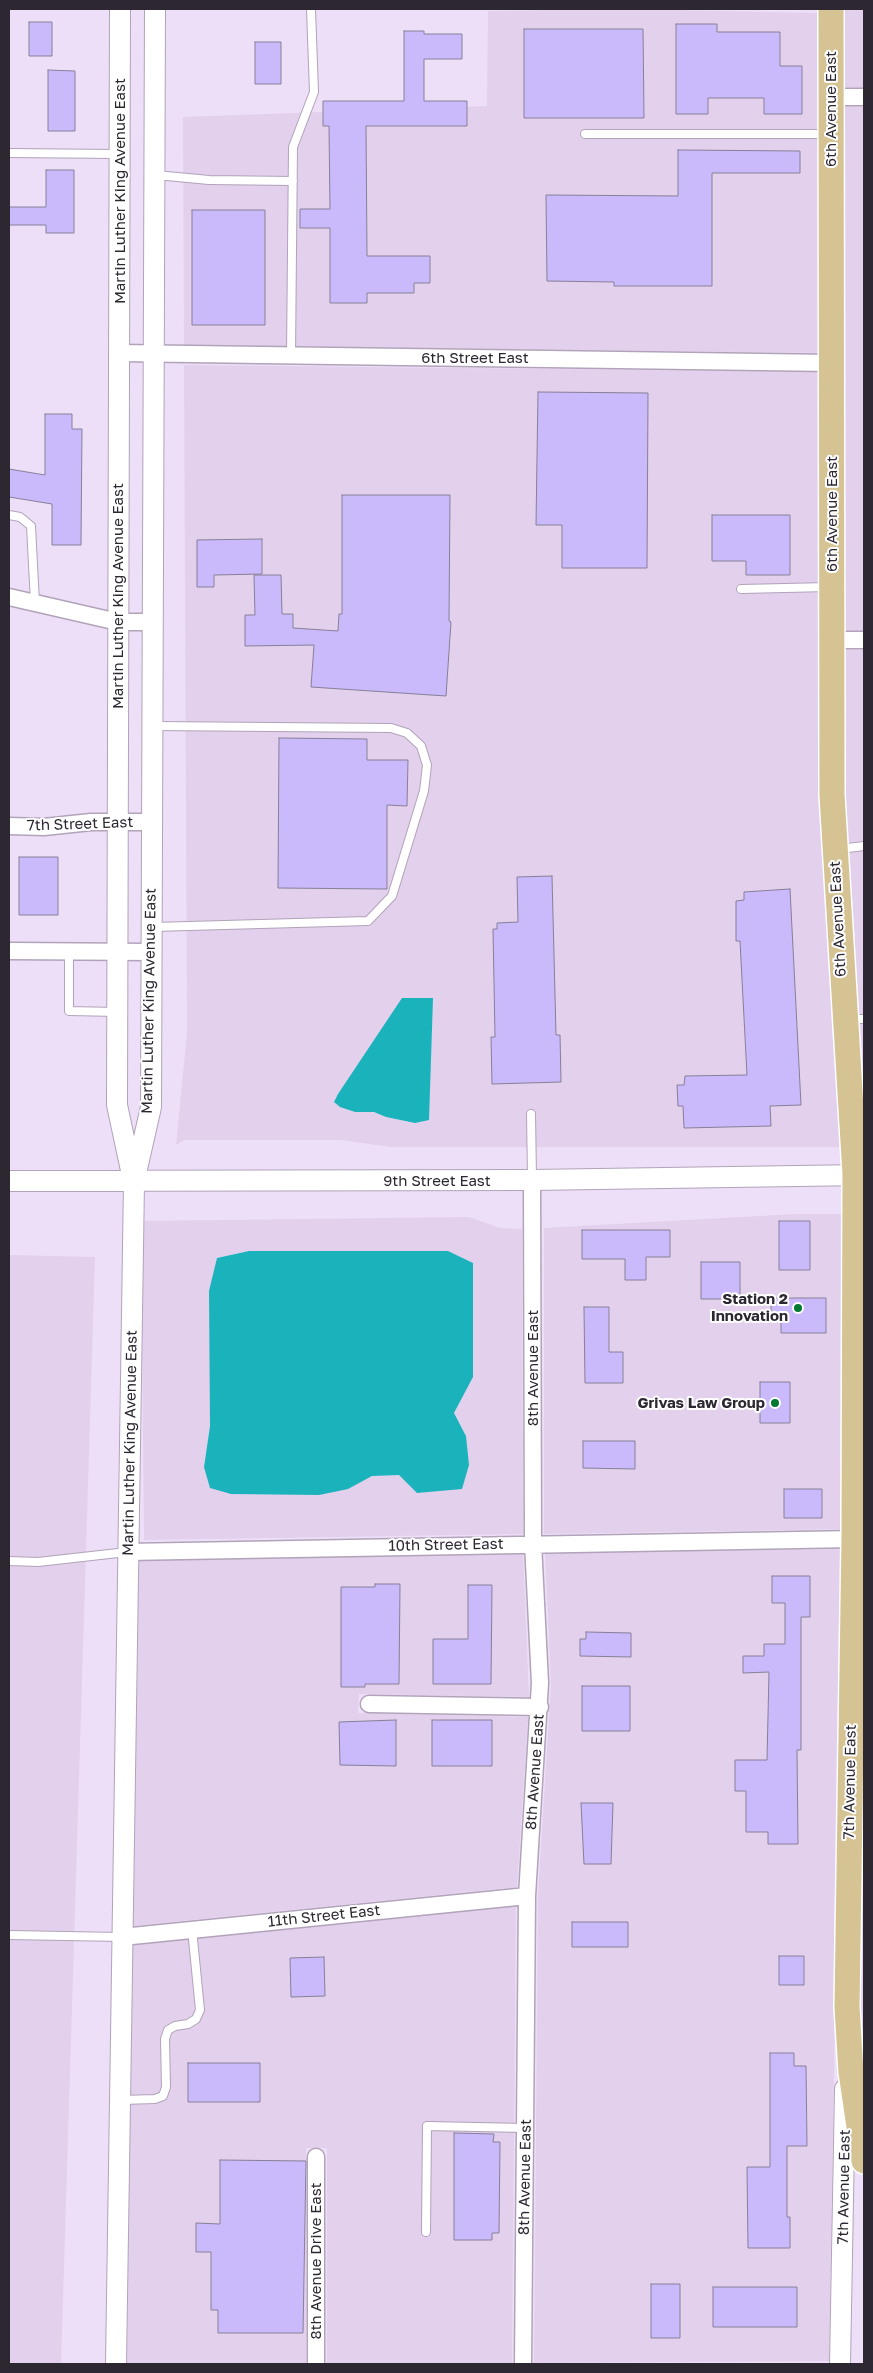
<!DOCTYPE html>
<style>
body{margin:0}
#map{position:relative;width:873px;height:2373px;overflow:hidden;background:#eedff8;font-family:"Golos Text",sans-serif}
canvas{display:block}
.frame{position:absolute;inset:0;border:10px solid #2d2731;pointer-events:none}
</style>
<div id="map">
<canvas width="873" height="2373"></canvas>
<div class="frame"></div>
</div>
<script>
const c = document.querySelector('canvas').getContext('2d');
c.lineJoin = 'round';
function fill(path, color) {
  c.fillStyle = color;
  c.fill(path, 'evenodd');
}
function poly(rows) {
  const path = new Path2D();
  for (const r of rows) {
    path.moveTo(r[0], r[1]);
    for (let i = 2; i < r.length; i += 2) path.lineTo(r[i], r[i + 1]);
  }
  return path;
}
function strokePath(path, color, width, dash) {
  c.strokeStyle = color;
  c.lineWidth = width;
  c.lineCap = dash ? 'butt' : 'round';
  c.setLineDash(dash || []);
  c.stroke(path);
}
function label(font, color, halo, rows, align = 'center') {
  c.font = font + ' "Golos Text",sans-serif';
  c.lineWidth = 4;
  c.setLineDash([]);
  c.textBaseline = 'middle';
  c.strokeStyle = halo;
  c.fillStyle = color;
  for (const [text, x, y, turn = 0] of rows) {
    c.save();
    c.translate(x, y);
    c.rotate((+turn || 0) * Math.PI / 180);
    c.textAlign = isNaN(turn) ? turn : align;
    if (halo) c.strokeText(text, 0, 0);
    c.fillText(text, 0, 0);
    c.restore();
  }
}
fill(poly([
 [620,9,820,13,821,353,184,345,183,117,487,106,488,11],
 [841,9,864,9,864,88,842,87],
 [842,106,864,107,864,631,841,631],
 [184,365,821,372,819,631,821,795,842,1147,391,1147,341,1140,184,1140,176,1145,187,1033],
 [334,1102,415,1123,386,1117,374,1112,355,1112],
 [841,650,864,650,864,1148,843,794],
 [795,1214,844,1214,843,1529,544,1534,544,1228],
 [469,1217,500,1228,522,1229,523,1534,144,1540,141,1221],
 [249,1251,448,1251,473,1263,473,1377,454,1413,466,1436,399,1475,204,1467,210,1426,217,1258],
 [9,1255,95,1257,61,2364,9,2364],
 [843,1549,829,2361,534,2363,538,1895,551,1684,545,1553],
 [523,1553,529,1697,359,1694,358,1713,528,1717,517,1887,132,1926,134,1560],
 [864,1558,864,2089,858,2007],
 [516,1906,512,2363,327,2364,327,2148,306,2148,306,2364,127,2364,132,1945]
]), '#e2d0ed');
fill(poly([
 [402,998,433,998,429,1120,415,1123,386,1117,374,1112,355,1112,340,1107,334,1102,338,1094],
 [249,1251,448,1251,473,1263,473,1377,454,1413,466,1436,469,1465,462,1489,417,1493,399,1475,372,1476,348,1489,319,1495,231,1494,210,1488,204,1467,210,1426,209,1291,217,1258]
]), '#1ab3bc');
const building = poly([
 [29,22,52,22,52,56,29,56,29,22],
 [676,24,717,24,717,32,780,32,780,66,802,66,802,114,764,114,764,98,708,98,708,114,676,114,676,24],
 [524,29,643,29,644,118,524,118,524,29],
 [404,31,424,31,424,34,462,34,462,59,424,59,424,101,467,101,467,126,366,126,367,256,430,256,430,283,414,283,414,293,367,293,367,303,330,303,330,228,300,228,300,209,330,209,329,126,323,126,323,101,404,101,404,31],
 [255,42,281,42,281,84,255,84,255,42],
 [48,70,75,71,75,131,48,131,48,70],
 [678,150,800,151,800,173,712,173,712,286,614,286,614,282,547,281,546,195,678,196,678,150],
 [46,170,74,170,74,233,46,233,46,225,9,225,9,207,46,207,46,170],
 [192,210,265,210,265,325,192,325,192,210],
 [538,392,648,393,647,568,562,568,562,525,536,525,538,392],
 [45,414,72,414,72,429,82,429,81,545,52,545,52,504,9,497,9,469,45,475,45,414],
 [342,495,450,495,449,621,451,622,446,696,311,687,314,645,245,646,245,615,255,615,254,575,281,575,282,614,293,614,293,628,338,631,339,614,342,614,342,495],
 [712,515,790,515,790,575,746,575,746,561,712,561,712,515],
 [262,539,262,574,214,575,214,587,197,587,197,540,262,539],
 [279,738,367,739,367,760,408,760,407,806,387,805,387,889,278,888,279,738],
 [19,857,58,857,58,915,19,915,19,857],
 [552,876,556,1035,560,1035,561,1082,492,1084,491,1037,495,1037,493,929,497,929,497,923,518,922,517,877,552,876],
 [790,889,801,1105,770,1106,771,1126,684,1128,683,1106,678,1106,677,1085,684,1085,685,1076,747,1075,740,941,736,941,736,901,744,900,744,892,790,889],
 [779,1221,810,1221,810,1270,779,1270,779,1221],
 [582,1230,670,1230,670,1257,646,1257,646,1280,625,1280,625,1259,582,1259,582,1230],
 [701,1262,740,1262,740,1299,701,1299,701,1262],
 [771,1298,826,1298,826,1333,781,1333,781,1317,771,1317,771,1298],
 [584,1307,609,1307,609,1352,623,1352,623,1383,585,1383,584,1307],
 [760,1382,790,1382,790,1423,760,1423,760,1382],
 [583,1441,635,1441,635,1469,583,1468,583,1441],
 [784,1489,822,1489,822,1518,784,1518,784,1489],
 [772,1576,810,1576,810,1617,801,1617,801,1750,797,1750,798,1844,768,1844,768,1832,746,1832,746,1791,735,1791,735,1760,767,1760,769,1672,743,1673,743,1656,764,1656,764,1644,785,1644,785,1603,772,1603,772,1576],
 [375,1584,400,1584,399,1684,365,1684,365,1687,341,1687,341,1587,375,1587,375,1584],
 [468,1585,492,1585,491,1684,433,1684,433,1639,468,1639,468,1585],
 [586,1632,631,1633,631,1657,580,1656,580,1639,586,1639,586,1632],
 [582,1686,630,1686,630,1731,582,1731,582,1686],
 [396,1720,396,1766,340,1765,339,1722,396,1720],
 [432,1720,492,1720,492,1766,432,1766,432,1720],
 [581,1803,613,1803,611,1864,584,1864,581,1803],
 [572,1922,628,1922,628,1947,572,1947,572,1922],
 [779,1956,804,1956,804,1985,779,1985,779,1956],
 [324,1957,325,1996,291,1997,290,1958,324,1957],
 [770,2053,794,2053,794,2066,806,2066,807,2146,787,2146,787,2217,790,2217,790,2248,748,2248,747,2167,770,2167,770,2053],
 [188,2063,260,2063,260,2102,188,2102,188,2063],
 [454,2133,494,2134,493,2142,500,2142,499,2233,492,2233,492,2240,454,2240,454,2133],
 [220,2160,306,2161,303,2333,218,2333,218,2310,211,2310,211,2252,196,2252,196,2223,220,2224,220,2160],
 [651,2284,680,2284,680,2338,651,2338,651,2284],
 [713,2287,797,2287,797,2327,713,2327,713,2287]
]);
fill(building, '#cbbafb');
strokePath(building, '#868098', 1);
const service = poly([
 [585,134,829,134],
 [9,153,118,154],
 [156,175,209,180,293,181],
 [291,355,293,147,314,92,311,9],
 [9,515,20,517,31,526,35,603],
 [741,589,829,587],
 [839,849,864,846],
 [153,927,368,921,392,896,424,791,427,765,421,746,407,733,391,728,154,726],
 [69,952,69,1011,117,1012],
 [849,1019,864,1019],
 [531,1114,532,1178],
 [9,1561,38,1562,127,1552],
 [9,1935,122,1937],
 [122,2100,155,2099,163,2096,166,2087,165,2039,168,2030,175,2026,188,2024,196,2019,200,2010,192,1929],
 [426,2232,427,2126,526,2128]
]);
const minor = poly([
 [831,97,864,97],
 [119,353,832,363],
 [9,597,118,622,152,622],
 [830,640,864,640],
 [9,826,44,827,91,822,151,822],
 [9,951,151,952],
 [127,1552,854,1539],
 [369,1704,540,1707],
 [122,1937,527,1896],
 [316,2157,316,2364],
 [523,2364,527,1896,540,1683,533,1543,532,1180]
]);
const tertiary = poly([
 [120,9,117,1105,132,1175],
 [9,1181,532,1180,864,1175],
 [116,2364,134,1182,151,1107,155,9],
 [840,2364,845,2089]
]);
const primary = poly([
 [831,9,832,795,855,1174,854,1539,847,2007,851,2072,864,2161]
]);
strokePath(service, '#b1a3ba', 10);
strokePath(minor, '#b1a3ba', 19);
strokePath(tertiary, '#b1a3ba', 22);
strokePath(primary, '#fff', 28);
strokePath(service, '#fff', 8);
strokePath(minor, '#fff', 16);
strokePath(tertiary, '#fff', 20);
strokePath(primary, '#d6c394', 25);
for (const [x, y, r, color] of [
 [798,1308,5,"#007930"],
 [775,1403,5,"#007930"]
]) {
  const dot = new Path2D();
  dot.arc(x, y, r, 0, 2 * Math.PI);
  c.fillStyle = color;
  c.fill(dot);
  strokePath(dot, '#fff', 2);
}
label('15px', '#2d2731', '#fff', [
 ["6th Avenue East",831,109,-90],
 ["Martin Luther King Avenue East",120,191,-90],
 ["6th Street East",475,358],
 ["6th Avenue East",832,514,-90],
 ["Martin Luther King Avenue East",118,596,-90],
 ["7th Street East",80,824,-2],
 ["6th Avenue East",838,919,-93],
 ["Martin Luther King Avenue East",149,1001,-89],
 ["9th Street East",437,1181],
 ["8th Avenue East",533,1368,-90],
 ["Martin Luther King Avenue East",130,1443,-89],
 ["10th Street East",446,1545,-1],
 ["8th Avenue East",535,1772,-86],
 ["7th Avenue East",850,1782,-89],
 ["11th Street East",324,1916,-6],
 ["8th Avenue East",525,2177,-89],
 ["7th Avenue East",844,2187,-89],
 ["8th Avenue Drive East",316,2261,-90]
]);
label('bold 15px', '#2d2731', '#fff', [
 ["Station 2",788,1299],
 ["Innovation",788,1316],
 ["Grivas Law Group",765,1403]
], 'right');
</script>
